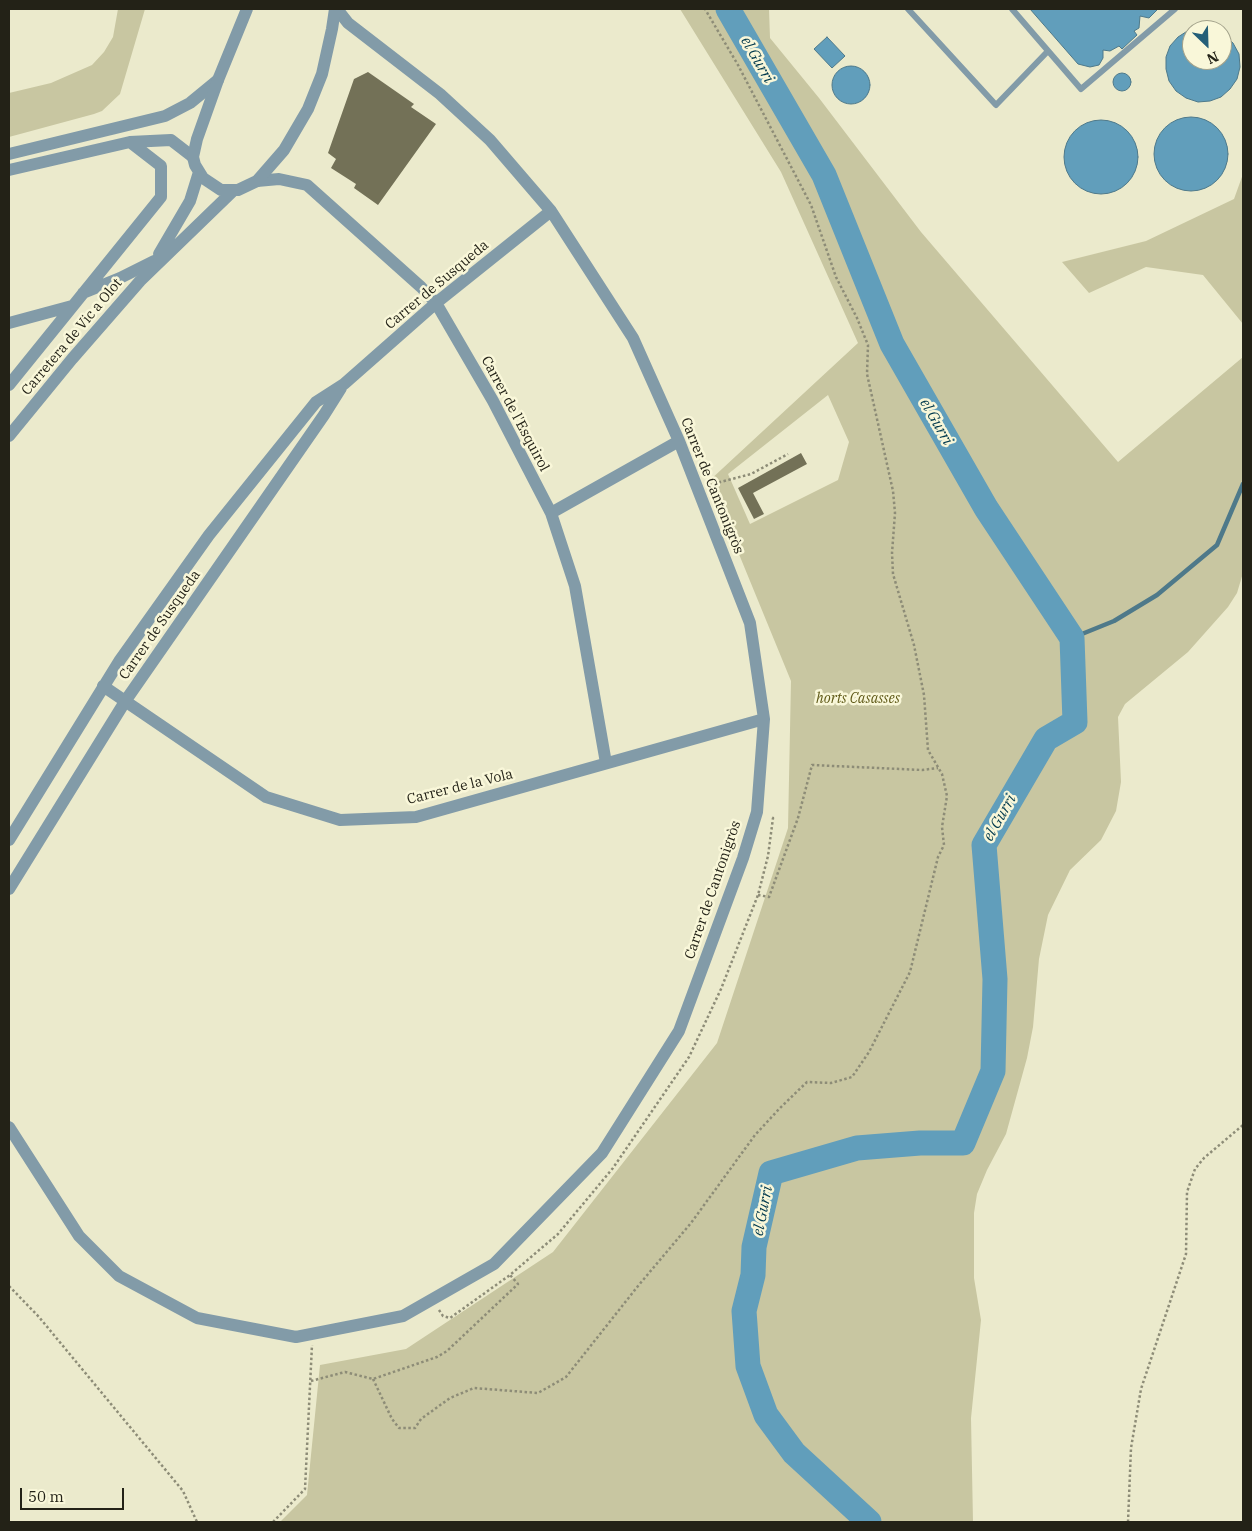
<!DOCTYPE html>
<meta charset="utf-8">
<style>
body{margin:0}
#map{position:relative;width:1252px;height:1531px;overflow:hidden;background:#ebeacc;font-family:"IBM Plex Serif",serif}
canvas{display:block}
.frame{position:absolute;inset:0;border:10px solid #232217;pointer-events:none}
.north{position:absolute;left:1182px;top:20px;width:50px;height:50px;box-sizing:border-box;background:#f9f7d9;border:1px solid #a3a28b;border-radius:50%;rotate:156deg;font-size:14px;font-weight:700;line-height:20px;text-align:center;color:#232217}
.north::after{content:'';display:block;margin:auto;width:18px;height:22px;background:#255f78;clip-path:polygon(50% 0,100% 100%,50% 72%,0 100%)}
.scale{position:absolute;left:20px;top:1488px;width:104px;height:22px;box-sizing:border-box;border:2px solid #232217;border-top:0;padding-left:6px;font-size:15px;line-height:18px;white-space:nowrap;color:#232217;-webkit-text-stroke:4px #f9f7d9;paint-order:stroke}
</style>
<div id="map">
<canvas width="1252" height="1531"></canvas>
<div class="frame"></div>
<div class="north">N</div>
<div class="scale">50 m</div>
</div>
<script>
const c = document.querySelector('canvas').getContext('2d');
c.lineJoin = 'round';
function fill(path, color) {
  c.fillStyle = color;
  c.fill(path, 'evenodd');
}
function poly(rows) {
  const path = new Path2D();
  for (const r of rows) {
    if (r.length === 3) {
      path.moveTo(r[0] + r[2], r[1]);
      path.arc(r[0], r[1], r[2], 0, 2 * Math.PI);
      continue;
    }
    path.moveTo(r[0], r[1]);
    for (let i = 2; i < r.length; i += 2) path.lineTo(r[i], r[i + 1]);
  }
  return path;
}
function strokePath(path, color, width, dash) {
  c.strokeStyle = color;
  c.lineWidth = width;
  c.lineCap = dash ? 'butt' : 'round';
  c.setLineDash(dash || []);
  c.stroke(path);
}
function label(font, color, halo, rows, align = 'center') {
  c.font = font + ' "IBM Plex Serif",serif';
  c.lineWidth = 5;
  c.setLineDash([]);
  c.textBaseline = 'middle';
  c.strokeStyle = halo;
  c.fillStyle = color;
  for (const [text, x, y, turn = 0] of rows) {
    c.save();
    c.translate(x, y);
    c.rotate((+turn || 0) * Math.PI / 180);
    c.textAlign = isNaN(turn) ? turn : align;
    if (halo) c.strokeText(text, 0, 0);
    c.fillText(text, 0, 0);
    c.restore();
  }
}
fill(poly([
 [118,9,145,9,120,94,102,111,94,114,9,137,9,93,51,83,92,65,104,52,113,37],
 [680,9,769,9,770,38,819,98,921,232,1118,462,1243,357,1243,573,1237,593,1228,607,1188,652,1125,704,1118,717,1121,782,1116,811,1101,840,1070,870,1048,915,1039,959,1033,1027,1027,1058,1006,1134,987,1170,977,1194,974,1213,974,1278,981,1320,971,1418,973,1522,280,1522,307,1495,320,1365,406,1349,553,1252,717,1043,788,828,791,681,709,481,858,343,781,172],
 [828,395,849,442,838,480,750,524,728,474],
 [1243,174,1243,324,1203,275,1146,267,1089,293,1062,262,1146,241,1234,199]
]), '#c8c6a1');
const water = poly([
 [1030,9,1158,9,1149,18,1140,16,1139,28,1134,31,1137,35,1122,49,1119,46,1110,51,1103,50,1103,58,1099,65,1090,67,1078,64,1030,9],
 [1201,27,1216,30,1192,30,1192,60,1222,60,1222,33,1233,43,1239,54,1240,67,1237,79,1230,89,1221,97,1210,101,1198,102,1186,98,1176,91,1169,81,1166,69,1166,57,1170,46,1178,37,1189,30,1201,27],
 [827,37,845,56,832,68,814,49,827,37],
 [851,85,19],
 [1122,82,9],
 [1191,154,37],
 [1101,157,37]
]);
fill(water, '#619ebb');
strokePath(water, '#4e798a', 1);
strokePath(poly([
 [1072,638,1114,621,1157,595,1217,545,1243,484]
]), '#4e798a', 4.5);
strokePath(poly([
 [728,9,824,175,892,344,986,508,1072,638,1075,722,1046,739,984,845,995,979,993,1071,963,1143,920,1143,857,1148,771,1173,754,1247,753,1275,744,1311,748,1366,766,1415,794,1453,869,1522]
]), '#619ebb', 25);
fill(poly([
 [368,72,414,104,411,107,436,124,378,205,354,188,356,184,331,168,336,159,328,153,354,79],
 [801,453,807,464,753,493,764,514,754,519,738,488]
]), '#737157');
strokePath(poly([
 [709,485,751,474,788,454],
 [758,895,769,897,798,818,812,765,922,770,938,768],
 [9,1286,39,1317,183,1491,197,1522],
 [439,1310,443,1316,450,1318,510,1275,558,1234,613,1168,689,1057,721,989,758,895,768,856,773,818,770,817],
 [373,1379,392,1419,399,1428,415,1428,421,1419,450,1398,474,1388,538,1393,566,1377,638,1286,691,1223,755,1135,780,1108,807,1082,831,1083,852,1077,869,1052,910,972,938,857,944,845,942,827,947,796,942,774,928,750,924,695,914,645,893,574,892,553,895,513,893,491,867,374,868,345,857,318,836,277,811,205,738,65,705,9],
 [311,1381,345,1372,373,1379,437,1357,447,1351,518,1284,510,1275],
 [273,1522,305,1489,312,1345],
 [1128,1522,1131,1448,1141,1389,1186,1254,1187,1192,1195,1169,1204,1158,1243,1125]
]), '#8d8c77', 2.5, [2.5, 2.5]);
strokePath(poly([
 [908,9,996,105,1048,51],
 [1012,9,1081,89,1175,9]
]), '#829ba8', 6);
strokePath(poly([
 [9,154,165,116,190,103,218,80],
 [9,170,130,142,171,140,193,157],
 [257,181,279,179,307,185,421,287,436,303,493,401,551,513,575,586,606,763],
 [83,293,120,278,154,261],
 [9,323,72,306],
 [9,385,161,197,161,166,130,142],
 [551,513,679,441],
 [103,686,266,797,340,820,416,817,764,719],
 [9,840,120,660,209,535,316,402,344,384,436,303,551,211],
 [9,889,126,700,324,415,341,388],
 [9,1127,79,1236,119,1276,197,1318,296,1337,403,1316,494,1264,602,1153,679,1031,743,858,757,812,764,719,750,623,679,441,633,338,551,211,490,140,440,94,348,23,337,9]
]), '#829ba8', 12);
strokePath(poly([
 [247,9,218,80,197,139,193,157,195,165,203,178,221,190,238,190,257,181,284,150,308,109,322,74,332,29,335,9],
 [159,254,190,201,199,172],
 [9,436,72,359,140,281,233,191]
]), '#829ba8', 12);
label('14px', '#232217', '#f9f7d9', [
 ["Carrer de Susqueda",437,285,-40],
 ["Carretera de Vic a Olot",72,337,-50],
 ["Carrer de l'Esquirol",515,414,62],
 ["Carrer de Cantonigròs",712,486,68],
 ["Carrer de Susqueda",160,625,-55],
 ["Carrer de la Vola",460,787,-14],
 ["Carrer de Cantonigròs",713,890,-71]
]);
label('italic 14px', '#5f5917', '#f9f7d9', [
 ["horts Casasses",858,699]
]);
label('italic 15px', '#00394d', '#f9f7d9', [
 ["el Gurri",757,60,60],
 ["el Gurri",936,422,60],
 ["el Gurri",1000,818,-60],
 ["el Gurri",763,1211,-79]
]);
</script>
